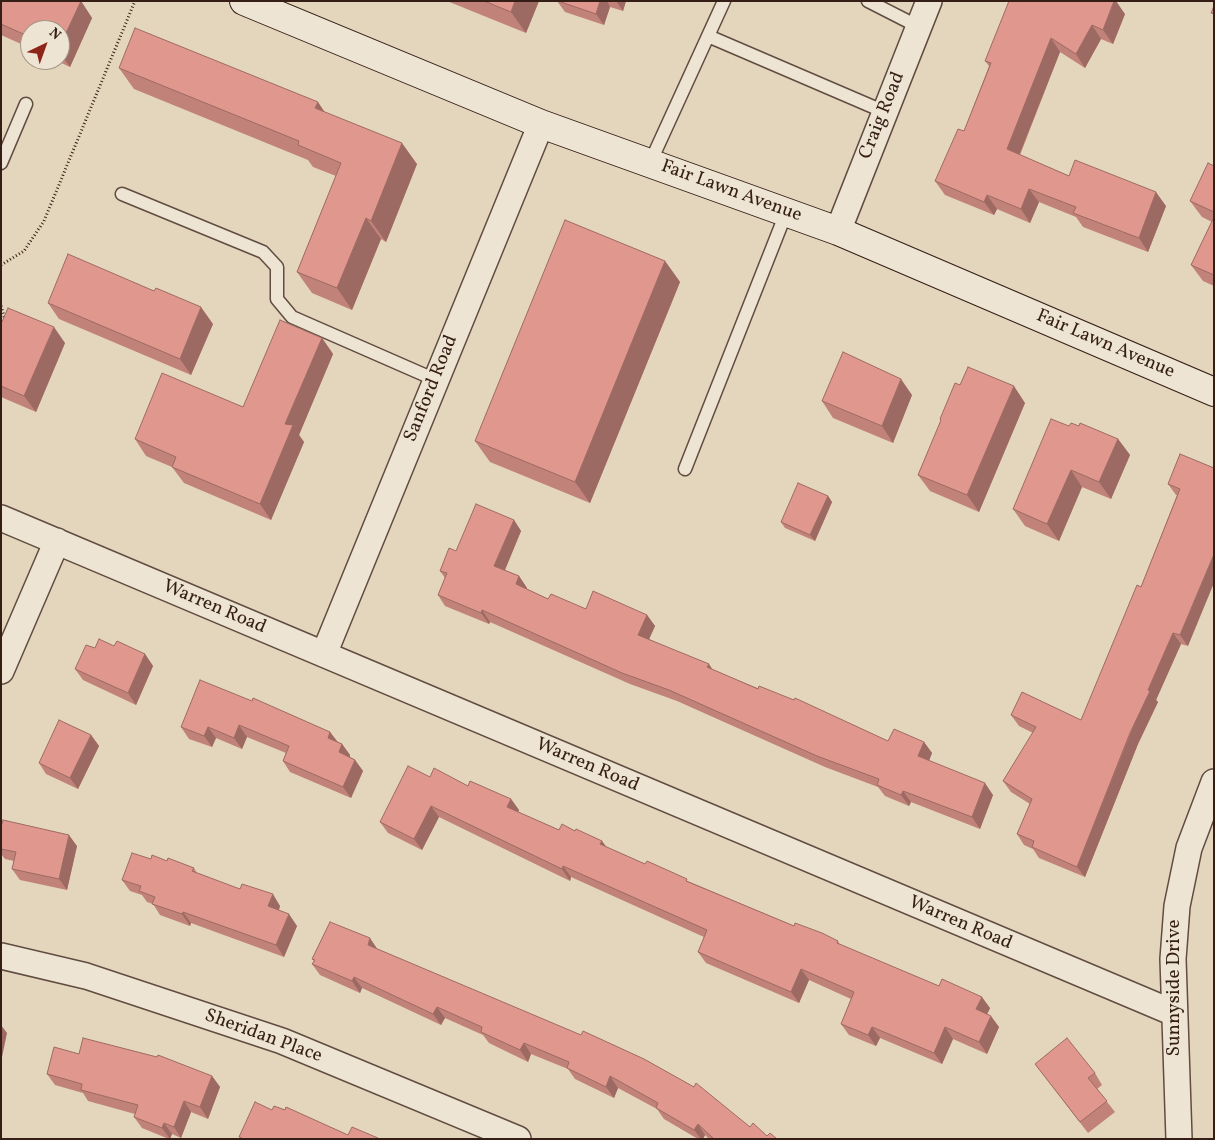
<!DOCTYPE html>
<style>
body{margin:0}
#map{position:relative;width:1215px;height:1140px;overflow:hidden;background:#e4d6bc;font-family:Vollkorn,serif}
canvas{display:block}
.frame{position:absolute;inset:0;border:2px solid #341e16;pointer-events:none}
.north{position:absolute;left:20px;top:20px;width:50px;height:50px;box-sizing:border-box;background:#ede4d3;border:1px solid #a39587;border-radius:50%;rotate:42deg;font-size:14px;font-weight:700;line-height:20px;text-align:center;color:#341e16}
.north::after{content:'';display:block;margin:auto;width:18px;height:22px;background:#8f2418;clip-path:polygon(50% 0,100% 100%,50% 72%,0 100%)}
</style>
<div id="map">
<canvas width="1215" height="1140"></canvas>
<div class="frame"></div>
<div class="north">N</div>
</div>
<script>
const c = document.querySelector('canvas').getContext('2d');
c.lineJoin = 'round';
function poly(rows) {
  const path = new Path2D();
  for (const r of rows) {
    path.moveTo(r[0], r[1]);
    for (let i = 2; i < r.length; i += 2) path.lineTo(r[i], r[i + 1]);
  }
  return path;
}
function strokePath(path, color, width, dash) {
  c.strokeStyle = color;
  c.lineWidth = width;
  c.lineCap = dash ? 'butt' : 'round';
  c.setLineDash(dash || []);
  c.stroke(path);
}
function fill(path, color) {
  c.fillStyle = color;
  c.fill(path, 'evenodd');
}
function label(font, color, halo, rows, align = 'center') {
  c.font = font + ' Vollkorn,serif';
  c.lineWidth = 4;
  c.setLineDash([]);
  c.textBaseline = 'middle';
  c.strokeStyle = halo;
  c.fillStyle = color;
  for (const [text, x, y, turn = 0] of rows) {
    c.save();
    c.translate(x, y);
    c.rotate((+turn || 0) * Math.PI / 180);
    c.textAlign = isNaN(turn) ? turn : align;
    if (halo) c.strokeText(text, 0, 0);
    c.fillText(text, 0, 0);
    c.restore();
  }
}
const lane = poly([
 [868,1,919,27],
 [708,36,885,112],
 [1,163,26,104],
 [650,163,724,1],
 [122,194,263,252,277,267,277,299,292,317,436,380],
 [685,469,786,213]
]);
const street = poly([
 [838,231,929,1],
 [1,518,1174,1013],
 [324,654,541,124],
 [1,671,57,541],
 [1,956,86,976,282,1041,518,1139],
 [1179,1139,1173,959,1177,906,1189,848,1214,782]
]);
const secondary = poly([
 [244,1,541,124,838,231,1214,392]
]);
strokePath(lane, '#604c40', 15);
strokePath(street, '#604c40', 28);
strokePath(secondary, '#341e16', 30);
strokePath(poly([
 [1,265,24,251,44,221,135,1],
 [1,306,5,320]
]), '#341e16', 3, [1, 2.5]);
strokePath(lane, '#ede4d3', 12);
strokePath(street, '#ede4d3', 25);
strokePath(secondary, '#ede4d3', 28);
fill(poly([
 [1,1,81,1,92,18,70,67,55,60,60,60,60,30,30,30,30,48,1,35],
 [447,1,539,1,526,33],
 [557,1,626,1,623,11,610,7,604,25,565,12],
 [1125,14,1113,44,1101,39,1085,68,1060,52,1020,155,1069,176,1166,206,1148,252,1083,227,1076,217,1039,202,1030,223,997,209,994,215,945,195,935,181,964,131,989,66,985,61],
 [119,68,325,112,417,164,386,242,381,239,352,310,312,293,297,272,336,176,313,167,308,160,134,89],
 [1214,166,1214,286,1203,281,1191,265,1212,222,1202,217,1190,201],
 [665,261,680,282,590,503,490,462,475,441],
 [48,303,213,324,191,375,59,319],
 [1,324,65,343,36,412,1,397],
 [322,338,333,354,299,435,304,442,271,520,184,483,172,467,146,456,135,439,243,407],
 [960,385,1025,403,979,512,930,491,918,475,941,421,940,419],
 [912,395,893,443,833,418,822,401],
 [1069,426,1079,426,1118,439,1130,455,1111,499,1082,487,1059,541,1025,526,1013,509],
 [1180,454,1188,646,1181,644,1156,700,1158,702,1138,744,1085,877,1039,858,1033,849,1024,845,1017,834,1030,804,1011,792,1003,781,1033,733,1019,726,1011,715,1081,720,1141,587,1177,495,1176,495,1168,484],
 [828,496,832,502,815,541,785,528,781,522],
 [514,520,521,531,505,570,519,576,527,588,527,589,548,599,586,609,647,615,655,626,649,639,713,670,888,741,924,742,932,753,929,761,993,795,980,829,911,802,909,806,885,796,878,787,825,767,677,701,630,684,490,622,489,624,445,606,438,595,445,578,440,571,456,551],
 [114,646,145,654,153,666,136,705,83,680,75,669,95,648],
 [252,701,330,732,338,742,342,744,350,755,350,757,355,760,363,771,351,798,290,772,283,761,286,753,247,737,242,749,216,738,212,747,189,739,181,727],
 [91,735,99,746,78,789,46,774,39,763],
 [430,777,468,786,511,799,519,810,518,812,559,830,575,831,602,841,606,847,645,864,690,882,794,926,838,941,840,945,990,1008,987,1014,999,1027,987,1054,953,1039,942,1064,880,1038,876,1046,849,1035,841,1024,851,999,809,980,799,1003,706,963,698,952,704,937,571,877,570,881,439,817,422,850,388,833,380,822],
 [1,827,77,846,67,890,20,880,12,869,14,861,5,859,1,854],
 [151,859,167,861,194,868,197,873,280,906,279,910,297,926,284,957,191,923,190,926,160,915,153,904,147,902,142,895,130,891,122,880],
 [378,949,767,1136,777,1139,709,1139,705,1135,703,1139,698,1139,664,1119,657,1109,618,1088,614,1098,575,1079,568,1069,531,1054,528,1062,489,1043,483,1035,445,1018,441,1025,362,988,360,993,320,975,312,964,314,961,312,959],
 [79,1054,212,1076,220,1087,208,1119,191,1112,181,1138,172,1134,170,1139,169,1139,142,1128,134,1117,135,1114,88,1101,83,1093,55,1085,47,1074],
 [1035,1064,1095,1073,1102,1085,1097,1089,1115,1112,1088,1133]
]), '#c18279');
fill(poly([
 [81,1,92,18,70,67,60,53,60,46],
 [515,1,539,1,526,33,511,12],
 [600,1,607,1,610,7,604,25,596,14],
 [616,1,626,1,623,11],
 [1114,1,1116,1,1125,14,1113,44,1103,30],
 [1092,25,1101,39,1085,68,1076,54],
 [1051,38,1060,52,1016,163,1007,149],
 [318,102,332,123,315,108],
 [402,143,417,164,386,242,371,221],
 [1029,189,1039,202,1030,223,1021,209],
 [1156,192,1166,206,1148,252,1139,238],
 [987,195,997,209,994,215,984,202],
 [366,218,381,239,352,310,337,288],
 [665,261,680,282,590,503,575,482],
 [201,307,213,324,191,375,180,359],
 [54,327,65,343,36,412,24,396],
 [322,338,333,354,299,435,304,442,271,520,260,504,285,424],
 [901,379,912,395,893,443,882,426],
 [1014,386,1025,403,979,512,967,495],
 [1118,439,1130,455,1111,499,1099,482],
 [1071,470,1082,487,1059,541,1047,524],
 [828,496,832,502,815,541,810,535],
 [514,520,521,531,502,577,494,566],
 [1214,554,1214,583,1188,646,1180,635],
 [519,576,527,588,524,596,516,584],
 [482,610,490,622,489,624,481,613],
 [647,615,655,626,646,646,638,635],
 [1173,633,1181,644,1156,700,1158,702,1138,744,1085,877,1077,867,1148,690],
 [145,654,153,666,136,705,128,693],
 [709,664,716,675,707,667],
 [239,725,247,737,242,749,234,738],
 [208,727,216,738,212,747,204,736],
 [330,732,338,743,328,738],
 [91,735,99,746,78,789,70,778],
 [924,742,932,753,926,768,918,756],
 [342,744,350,755,347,764,339,752],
 [355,760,363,771,351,798,343,787],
 [985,783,993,795,980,829,972,817],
 [903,791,911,802,909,806,901,795],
 [511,799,519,810,515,819,507,807],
 [431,806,439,817,422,850,414,839],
 [69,835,77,846,67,890,59,879],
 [602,841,610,852,600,844],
 [563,866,571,877,570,881,562,869],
 [273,894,280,906,276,918,268,906],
 [183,912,191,923,190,926,182,914],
 [289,914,297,926,284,957,276,945],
 [370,938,378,950,368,945],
 [801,969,809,980,799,1003,791,992],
 [354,977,362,988,360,993,352,981],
 [982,997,990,1008,984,1021,976,1009],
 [437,1007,445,1018,441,1025,433,1014],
 [991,1016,999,1027,987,1054,979,1042],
 [1,1025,7,1033,1,1062],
 [872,1027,880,1038,876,1046,868,1035],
 [945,1027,953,1039,942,1064,934,1053],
 [524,1043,531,1054,528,1062,520,1050],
 [212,1076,220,1087,208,1119,200,1107],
 [610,1076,618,1088,614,1098,606,1087],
 [184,1101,191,1112,181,1138,174,1127],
 [164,1123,172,1134,170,1139,162,1128],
 [698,1124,705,1135,703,1139,701,1139,694,1130]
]), '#9d6a63');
const building = poly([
 [1,1,81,1,60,46,60,30,30,30,30,37,1,24,1,1],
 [484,1,515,1,511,12,484,1],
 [558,1,600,1,596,14,558,1],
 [1009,1,1114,1,1103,30,1092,25,1076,54,1051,38,1007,149,1069,176,1075,160,1156,192,1139,238,1073,213,1076,207,1029,189,1021,209,987,195,984,202,935,181,958,129,964,131,991,63,985,61,1009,1],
 [1214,6,1214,14,1211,13,1214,6],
 [135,28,318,102,315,108,402,143,371,221,366,218,337,288,297,272,341,163,298,145,299,141,119,68,135,28],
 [1208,163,1214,166,1214,212,1190,201,1208,163],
 [1214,217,1214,275,1191,265,1214,217],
 [565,220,665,261,575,482,475,441,565,220],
 [68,254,154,291,156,288,201,307,180,359,48,303,68,254],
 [8,308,54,327,24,396,1,386,1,324,8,308],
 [280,320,322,338,285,424,293,425,260,504,172,467,176,457,135,439,162,373,243,407,280,320],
 [843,352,901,379,882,426,822,401,843,352],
 [968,367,1014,386,967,495,918,475,941,420,940,419,955,383,960,385,968,367],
 [1051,419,1069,426,1071,423,1079,426,1080,423,1118,439,1099,482,1071,470,1047,524,1013,509,1051,419],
 [1180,454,1214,468,1214,554,1180,635,1173,633,1148,690,1150,691,1130,733,1077,867,1032,847,1034,841,1017,834,1032,799,1003,781,1036,727,1011,715,1022,692,1081,720,1137,585,1141,587,1180,489,1168,484,1180,454],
 [798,483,828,496,810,535,781,522,798,483],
 [476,504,514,520,494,566,519,576,516,584,548,599,551,594,586,609,593,591,647,615,638,635,709,664,707,667,758,689,759,686,794,700,795,698,888,741,894,729,924,742,918,756,985,783,972,817,903,791,901,795,877,785,879,779,817,756,669,690,622,673,482,610,481,613,438,595,447,573,440,571,449,548,456,551,476,504],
 [99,639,114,646,117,641,145,654,128,693,75,669,86,645,95,648,99,639],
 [200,680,252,701,253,698,330,732,328,738,342,744,339,752,355,760,343,787,283,761,289,746,239,725,234,738,208,727,204,736,181,727,200,680],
 [59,720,91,735,70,778,39,763,59,720],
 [408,766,430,777,434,768,468,786,470,781,511,799,507,807,559,830,562,824,575,831,576,829,602,841,600,844,645,864,647,861,687,879,686,881,794,926,795,923,822,933,838,941,837,943,939,986,942,979,982,997,976,1009,991,1016,979,1042,945,1027,934,1053,872,1027,868,1035,841,1024,854,992,801,969,791,992,698,952,707,930,563,866,562,869,431,806,414,839,380,822,408,766],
 [3,820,69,835,59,879,12,869,16,852,1,849,1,827,3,820],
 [132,853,151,859,152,855,167,861,168,858,194,868,192,871,240,889,242,884,273,894,268,906,289,914,276,945,183,912,182,914,152,904,155,897,139,891,141,886,122,880,132,853],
 [330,922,370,938,368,945,581,1035,583,1031,644,1059,694,1087,696,1083,750,1127,753,1123,767,1136,770,1133,777,1139,714,1139,698,1124,694,1130,656,1108,658,1103,610,1076,606,1087,567,1068,569,1062,524,1043,520,1050,481,1032,482,1027,437,1007,433,1014,354,977,352,981,312,964,315,960,312,959,330,922],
 [83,1038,157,1057,158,1055,212,1076,200,1107,184,1101,174,1127,164,1123,162,1128,134,1117,138,1105,81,1090,82,1084,47,1074,54,1047,79,1054,83,1038],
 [1067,1038,1095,1073,1088,1078,1107,1101,1080,1122,1035,1064,1067,1038],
 [255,1102,272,1110,274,1106,285,1110,286,1107,348,1135,352,1127,378,1138,378,1139,244,1139,239,1137,255,1102]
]);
fill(building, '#e0978d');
strokePath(building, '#9d6a63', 1);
label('19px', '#341e16', '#ede4d3', [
 ["Craig Road",883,116,-68],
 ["Fair Lawn Avenue",731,192,20],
 ["Fair Lawn Avenue",1105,345,23],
 ["Sanford Road",432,389,-68],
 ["Warren Road",214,608,23],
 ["Warren Road",587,766,23],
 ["Warren Road",960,924,23],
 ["Sunnyside Drive",1176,988,-90],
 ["Sheridan Place",263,1037,20]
]);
</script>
